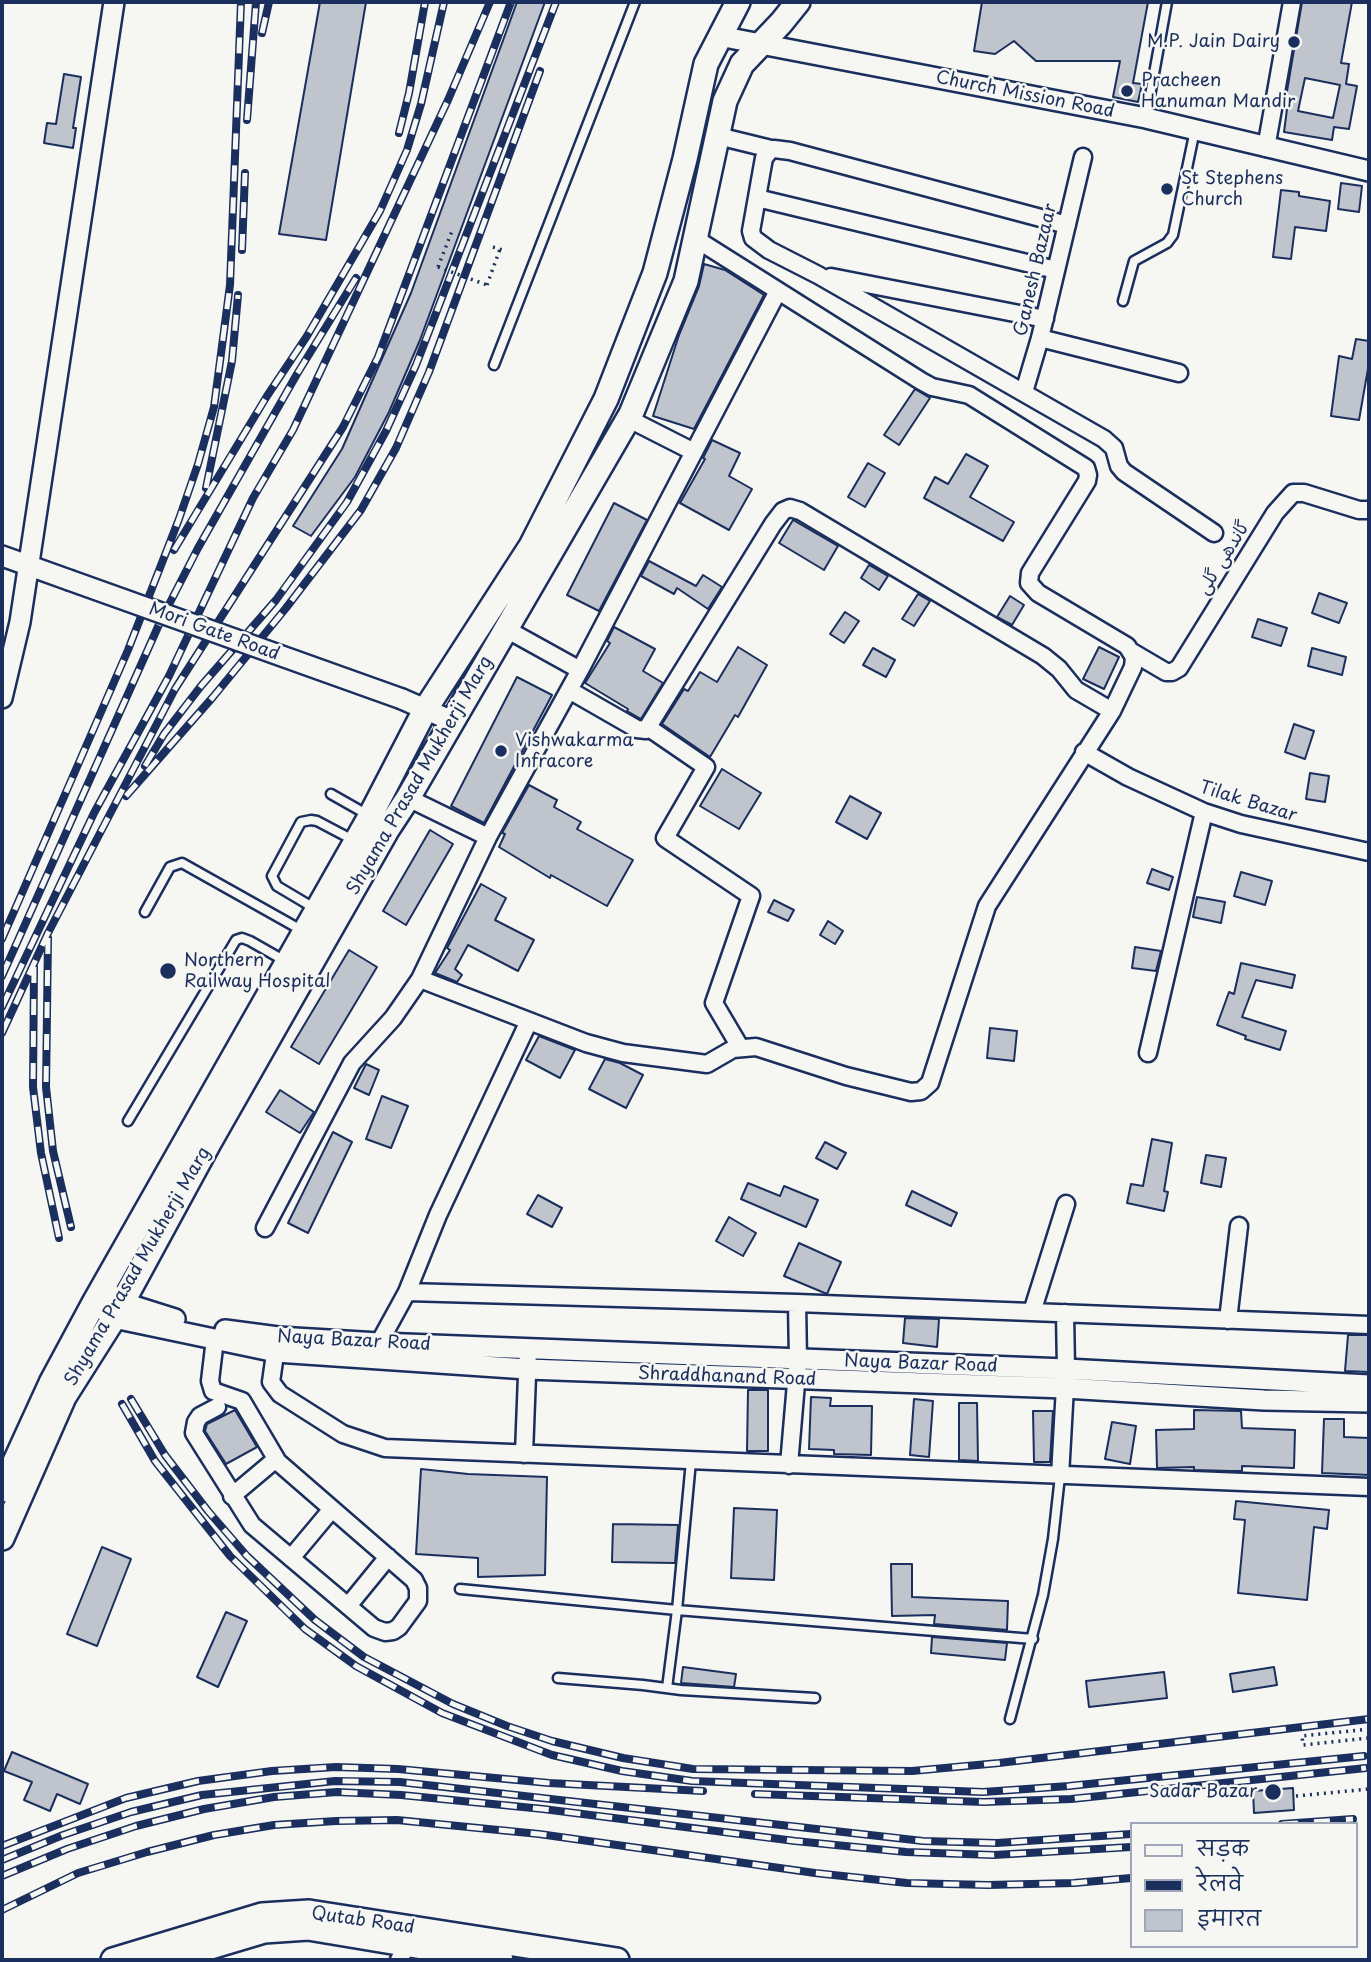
<!DOCTYPE html>
<meta charset="utf-8">
<style>
body{margin:0}
#map{position:relative;width:1371px;height:1962px;overflow:hidden;background:#f6f6f2;font-family:"Playpen Sans","Playpen Sans Deva",sans-serif}
canvas{display:block}
.frame{position:absolute;inset:0;border:4px solid #1b2f5e;pointer-events:none}
.legend{position:absolute;left:1130px;top:1822px;width:228px;height:126px;box-sizing:border-box;background:#f6f6f2;border:2px solid #9ea6b7;margin:0;padding:9px 12px;list-style:none;font-size:21px;color:#1b2f5e}
.legend li{display:flex;align-items:center;gap:14px;height:35px}
.legend b{width:35px;border:2px solid #9ea6b7}
</style>
<div id="map">
<canvas width="1371" height="1962"></canvas>
<div class="frame"></div>
<ul class="legend">
<li><b style="height:9px;background:#f6f6f2"></b>सड़क</li>
<li><b style="height:9px;background:#1b2f5e"></b>रेलवे</li>
<li><b style="height:19px;background:#c0c4cd"></b>इमारत</li>
</ul>
</div>
<script>
const c = document.querySelector('canvas').getContext('2d');
c.lineJoin = 'round';
function fill(path, color) {
  c.fillStyle = color;
  c.fill(path, 'evenodd');
}
function poly(rows) {
  const path = new Path2D();
  for (const r of rows) {
    path.moveTo(r[0], r[1]);
    for (let i = 2; i < r.length; i += 2) path.lineTo(r[i], r[i + 1]);
  }
  return path;
}
function strokePath(path, color, width, dash) {
  c.strokeStyle = color;
  c.lineWidth = width;
  c.lineCap = dash ? 'butt' : 'round';
  c.setLineDash(dash || []);
  c.stroke(path);
}
function label(font, color, halo, rows, align = 'center') {
  c.font = font + ' "Playpen Sans","Playpen Sans Arabic",sans-serif';
  c.lineWidth = 5;
  c.setLineDash([]);
  c.textBaseline = 'middle';
  c.strokeStyle = halo;
  c.fillStyle = color;
  for (const [text, x, y, turn = 0] of rows) {
    c.save();
    c.translate(x, y);
    c.rotate((+turn || 0) * Math.PI / 180);
    c.textAlign = isNaN(turn) ? turn : align;
    if (halo) c.strokeText(text, 0, 0);
    c.fillText(text, 0, 0);
    c.restore();
  }
}
const building = poly([
 [320,2,366,2,326,240,279,234,320,2],
 [517,2,545,2,420,340,389,412,355,477,311,536,293,526,342,449,411,293,517,2],
 [982,2,1148,2,1133,83,1142,84,1138,102,1113,97,1120,61,1036,61,1014,41,995,54,974,51,982,2],
 [1302,2,1352,2,1341,63,1349,64,1346,84,1357,86,1349,129,1334,127,1332,140,1284,132,1287,109,1284,109,1302,2],
 [1305,78,1340,85,1333,118,1298,111,1305,78],
 [64,74,81,77,73,128,76,128,73,148,44,143,47,123,56,124,64,74],
 [1341,183,1362,186,1359,212,1338,209,1341,183],
 [1281,190,1299,192,1299,196,1330,201,1326,231,1295,227,1291,259,1273,257,1281,190],
 [704,264,725,270,764,295,694,429,653,416,679,335,699,286,704,264],
 [1356,339,1369,341,1369,363,1359,420,1331,416,1339,356,1352,359,1356,339],
 [915,389,930,398,899,445,884,435,915,389],
 [712,440,740,453,729,476,752,489,729,530,680,503,705,459,703,458,712,440],
 [966,454,988,466,970,497,1014,522,1003,541,924,498,935,477,948,484,966,454],
 [868,463,885,473,865,507,848,497,868,463],
 [614,503,647,520,599,611,567,595,614,503],
 [793,520,838,546,824,570,779,543,793,520],
 [649,561,696,586,703,575,722,587,708,609,677,588,674,594,641,576,649,561],
 [869,565,888,576,879,590,861,578,869,565],
 [1319,593,1347,603,1339,623,1312,613,1319,593],
 [918,594,930,601,914,626,902,619,918,594],
 [1010,596,1024,605,1012,625,997,617,1010,596],
 [845,612,859,621,844,643,830,634,845,612],
 [1258,619,1287,628,1281,646,1252,637,1258,619],
 [614,627,655,649,643,671,663,683,641,719,627,711,628,709,585,683,610,643,607,641,614,627],
 [738,647,767,665,738,717,735,715,710,757,662,724,684,689,688,691,700,672,717,682,738,647],
 [1099,647,1119,657,1104,689,1083,679,1099,647],
 [873,648,895,660,886,677,863,665,873,648],
 [1312,648,1346,657,1342,675,1308,666,1312,648],
 [517,677,552,695,484,823,451,806,517,677],
 [1294,724,1314,731,1305,759,1285,752,1294,724],
 [722,769,761,793,739,829,700,806,722,769],
 [1310,773,1329,776,1325,802,1306,799,1310,773],
 [529,785,557,800,554,807,581,822,577,829,633,860,607,906,551,875,550,878,499,847,505,834,502,833,529,785],
 [850,796,881,813,867,839,836,822,850,796],
 [430,830,453,844,406,925,383,911,430,830],
 [1152,869,1173,877,1169,890,1147,883,1152,869],
 [1241,872,1272,881,1265,905,1234,896,1241,872],
 [481,884,506,898,495,920,534,940,518,971,468,945,455,969,462,975,457,982,435,973,450,950,447,948,481,884],
 [1197,897,1225,902,1221,923,1193,917,1197,897],
 [774,900,794,910,788,921,768,912,774,900],
 [828,921,843,931,835,944,820,935,828,921],
 [1135,947,1161,951,1156,971,1132,968,1135,947],
 [349,950,377,967,319,1064,291,1047,349,950],
 [1241,963,1295,975,1292,988,1256,980,1242,1017,1286,1031,1280,1050,1245,1039,1246,1036,1217,1025,1229,992,1234,994,1241,963],
 [990,1028,1017,1031,1014,1061,987,1058,990,1028],
 [539,1036,575,1050,560,1078,526,1060,539,1036],
 [605,1059,620,1063,643,1075,626,1108,589,1089,605,1059],
 [366,1064,379,1070,369,1095,354,1088,366,1064],
 [280,1090,314,1112,300,1133,266,1112,280,1090],
 [382,1096,408,1106,391,1148,366,1139,382,1096],
 [333,1132,352,1142,308,1233,288,1223,333,1132],
 [1152,1139,1172,1143,1164,1191,1168,1192,1164,1211,1127,1203,1131,1184,1143,1186,1152,1139],
 [825,1142,846,1153,837,1169,816,1158,825,1142],
 [1206,1155,1226,1158,1221,1187,1201,1183,1206,1155],
 [748,1183,780,1196,784,1186,818,1200,806,1227,741,1199,748,1183],
 [912,1191,957,1213,951,1226,906,1205,912,1191],
 [538,1195,562,1208,552,1227,527,1214,538,1195],
 [729,1217,756,1233,743,1256,716,1241,729,1217],
 [799,1243,841,1262,827,1294,784,1276,799,1243],
 [905,1318,939,1319,937,1347,903,1343,905,1318],
 [1348,1335,1369,1335,1369,1372,1345,1371,1348,1335],
 [748,1390,768,1390,768,1451,747,1451,748,1390],
 [811,1397,831,1398,830,1406,872,1406,871,1455,834,1454,834,1450,809,1449,811,1397],
 [914,1399,933,1401,929,1457,910,1455,914,1399],
 [959,1403,977,1403,978,1461,959,1460,959,1403],
 [235,1410,257,1447,226,1464,205,1431,207,1424,235,1410],
 [1194,1410,1241,1411,1242,1428,1295,1430,1294,1468,1242,1466,1242,1471,1230,1471,1194,1470,1194,1467,1157,1468,1156,1430,1194,1429,1194,1410],
 [1033,1411,1053,1411,1050,1462,1034,1462,1033,1411],
 [1324,1419,1344,1419,1344,1437,1369,1438,1369,1475,1322,1473,1324,1419],
 [1112,1422,1136,1426,1130,1464,1105,1459,1112,1422],
 [421,1469,468,1474,547,1477,545,1575,478,1577,478,1558,416,1554,421,1469],
 [1236,1501,1329,1510,1327,1529,1314,1527,1307,1600,1238,1593,1245,1520,1234,1519,1236,1501],
 [734,1508,777,1510,774,1580,731,1578,734,1508],
 [613,1524,678,1525,675,1563,612,1562,613,1524],
 [102,1547,131,1559,97,1646,67,1634,102,1547],
 [891,1564,912,1564,912,1597,1008,1601,1007,1630,934,1624,935,1615,892,1616,891,1564],
 [226,1612,247,1621,218,1687,197,1677,226,1612],
 [932,1637,1007,1643,1005,1660,931,1653,932,1637],
 [683,1667,736,1674,734,1687,681,1683,683,1667],
 [1274,1667,1277,1685,1233,1692,1230,1674,1274,1667],
 [1164,1672,1167,1698,1089,1707,1086,1681,1164,1672],
 [12,1752,88,1784,80,1804,57,1794,50,1811,24,1800,32,1782,4,1771,12,1752],
 [1293,1788,1294,1810,1254,1813,1253,1791,1293,1788]
]);
fill(building, '#c0c4cd');
strokePath(building, '#1b2f5e', 2);
const service = poly([
 [1146,118,1167,2],
 [1123,301,1134,261,1167,243,1173,235,1195,130],
 [494,365,635,2],
 [331,794,368,815],
 [314,908,277,886,272,876,301,822,311,820,317,821,355,841],
 [145,912,170,867,182,863,303,931],
 [128,1121,236,940,242,938,250,941,285,961],
 [460,1589,677,1610,1033,1639],
 [558,1678,643,1685,681,1690,815,1698],
 [667,1688,677,1610,691,1461],
 [1010,1719,1043,1595,1053,1539,1060,1476]
]);
const minor = poly([
 [718,136,771,149],
 [1266,148,1292,2],
 [757,198,1056,270],
 [1067,225,790,151,774,149,771,149,764,158,751,231,753,238,769,250,818,275,1104,439,1114,448,1119,466,1124,472,1214,533],
 [831,277,1045,319],
 [1040,338,1179,373],
 [1024,392,1040,338,1083,157],
 [629,419,694,452],
 [506,629,580,670],
 [1132,652,1166,672,1172,672,1179,668,1275,513,1293,493,1304,493,1359,510,1369,510],
 [569,690,637,729,646,730,773,524,783,511,790,508,800,511,1043,656,1059,669,1076,690,1112,711],
 [649,728,706,767,665,838,751,896,714,1003,740,1047],
 [1084,752,1128,777,1204,812,1241,824,1369,852],
 [408,798,488,837],
 [420,979,586,1043,623,1053,707,1064,733,1049,756,1047,846,1076,911,1092,921,1091,930,1083,987,906,1112,711,1133,667,1134,657,1127,646,1038,593,1029,583,1030,573,1087,481,1088,475,1086,468,969,395,932,387,921,381,696,239],
 [1148,1053,1204,812],
 [265,1228,352,1063,393,1018,420,979,488,837,580,670,778,291],
 [407,1292,797,1303,1369,1325],
 [1032,1312,1066,1204],
 [1228,1320,1239,1226],
 [215,1339,210,1381,213,1391,242,1401,278,1462,414,1580,418,1588,418,1601,399,1627,393,1631,385,1632,374,1628,252,1525,194,1433,196,1422,200,1416,217,1407],
 [277,1340,271,1382,280,1394,343,1434,385,1448,1369,1487],
 [379,1343,407,1292,438,1215,529,1021],
 [524,1454,528,1349],
 [789,1465,798,1360,797,1303],
 [1060,1476,1066,1369,1065,1313],
 [232,1496,276,1459],
 [291,1558,332,1509],
 [348,1606,388,1557],
 [399,1960,407,1945]
]);
const tertiary = poly([
 [719,36,1146,118,1369,171],
 [2,556,69,580],
 [2,698,20,622,114,2],
 [402,699,452,721],
 [112,1295,121,1302,175,1319],
 [104,1310,114,1318,276,1352,527,1369,1065,1388,1264,1400,1369,1402],
 [225,1330,278,1337,379,1343,1066,1369,1369,1385]
]);
const secondary = poly([
 [2,1490,51,1383,94,1303,367,822,425,710,531,546,606,399,655,273,685,159,706,64,738,2],
 [2,1538,64,1397,114,1318,209,1143,387,830,408,798,631,414,686,281,725,101,742,64,781,23,798,2],
 [113,1960,262,1915,309,1912,617,1960],
 [167,1960,264,1931,308,1928,501,1960]
]);
strokePath(service, '#1b2f5e', 13);
strokePath(minor, '#1b2f5e', 21);
strokePath(tertiary, '#1b2f5e', 24);
strokePath(secondary, '#1b2f5e', 28);
strokePath(poly([
 [493,247,506,251],
 [438,267,452,231],
 [487,285,500,249],
 [1369,1729,1302,1736,1303,1745,1369,1738],
 [1296,1796,1369,1789]
]), '#1b2f5e', 3.5, [2, 5]);
strokePath(service, '#f6f6f2', 8);
strokePath(minor, '#f6f6f2', 16);
strokePath(tertiary, '#f6f6f2', 19);
strokePath(secondary, '#f6f6f2', 23);
const rail = poly([
 [262,33,269,2],
 [247,120,256,2],
 [399,133,409,93,425,2],
 [242,250,245,173],
 [206,488,232,361,238,295],
 [174,550,267,396,307,336,380,211,407,150,421,104,444,2],
 [145,766,164,734,201,686,276,600,347,502,386,431,416,365,556,2],
 [126,796,213,697,286,608,361,510,396,448,429,372,540,71],
 [48,938,46,1087,53,1151,71,1227],
 [2,939,128,650,179,519,198,464,214,407,230,285,241,2],
 [34,967,33,1087,41,1153,59,1238],
 [2,976,161,620,198,548,297,374,356,278],
 [2,1007,94,813,169,676,253,498,293,430,448,100,490,2],
 [2,1033,48,933,175,689,343,427,378,357,511,2],
 [131,1399,165,1455,208,1511,247,1556,315,1620,364,1657,453,1704,507,1726,552,1741,623,1758,693,1769,912,1771,999,1763,1369,1719],
 [122,1404,155,1461,230,1556,305,1629,356,1666,442,1713,552,1755,622,1771,692,1781,983,1792,1069,1786,1364,1756],
 [755,1794,984,1802,1071,1799,1366,1768],
 [1282,1824,1353,1819],
 [2,1846,126,1798,198,1781,272,1771,336,1767,398,1769,549,1783,703,1791],
 [2,1860,63,1835,131,1812,202,1795,335,1781,400,1782,923,1841,997,1843,1131,1834],
 [2,1876,67,1849,136,1826,204,1809,274,1797,337,1792,401,1795,543,1809,795,1841,906,1852,994,1855,1131,1847],
 [2,1910,78,1873,147,1852,214,1835,274,1825,336,1821,397,1820,539,1834,815,1873,907,1883,988,1885,1074,1883,1131,1878]
]);
strokePath(rail, '#1b2f5e', 8);
strokePath(rail, '#f6f6f2', 5, [16]);
const tertiaryBridge = poly([
 [69,580,402,699]
]);
strokePath(tertiaryBridge, '#1b2f5e', 24, []);
strokePath(poly([
 [438,267,487,285]
]), '#1b2f5e', 3.5, [2, 5]);
strokePath(tertiaryBridge, '#f6f6f2', 19);
for (const [x, y, r, color] of [
 [1294,42,7,"#1b2f5e"],
 [1127,91,7,"#1b2f5e"],
 [1167,189,7,"#1b2f5e"],
 [501,751,7,"#1b2f5e"],
 [168,971,9,"#1b2f5e"],
 [1273,1792,9,"#1b2f5e"]
]) {
  const dot = new Path2D();
  dot.arc(x, y, r, 0, 2 * Math.PI);
  c.fillStyle = color;
  c.fill(dot);
  strokePath(dot, '#f6f6f2', 2.5);
}
label('18px', '#1b2f5e', '#f6f6f2', [
 ["M.P. Jain Dairy",1280,42,"right"],
 ["Pracheen",1141,81],
 ["Hanuman Mandir",1141,102],
 ["St Stephens",1181,179],
 ["Church",1181,200],
 ["Vishwakarma",515,741],
 ["Infracore",515,762],
 ["Northern",184,961],
 ["Railway Hospital",184,982],
 ["Sadar Bazar",1257,1792,"right"]
], 'left');
label('18px', '#1b2f5e', '#f6f6f2', [
 ["Church Mission Road",1025,95,11],
 ["Ganesh Bazaar",1036,270,-77],
 ["گاندھی گلی",1224,558,-58],
 ["Mori Gate Road",214,632,20],
 ["Shyama Prasad Mukherji Marg",420,776,-60],
 ["Tilak Bazar",1248,802,17],
 ["Shyama Prasad Mukherji Marg",138,1267,-60],
 ["Naya Bazar Road",354,1341,3],
 ["Naya Bazar Road",921,1364,2],
 ["Shraddhanand Road",727,1377,2],
 ["Qutab Road",363,1921,8]
]);
</script>
